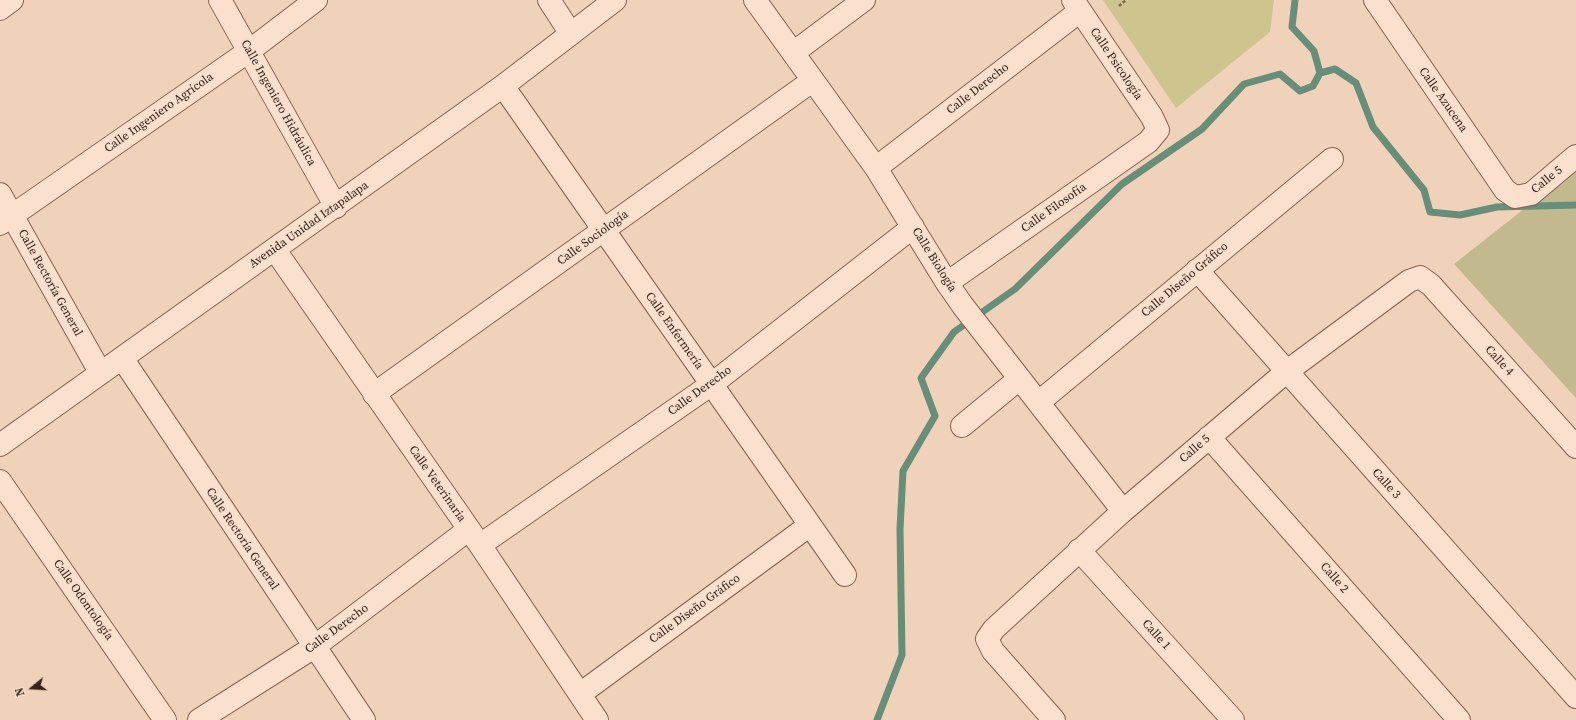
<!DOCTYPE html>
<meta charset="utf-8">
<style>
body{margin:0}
#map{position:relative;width:1576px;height:720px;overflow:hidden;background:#f0d1ba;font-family:"Source Serif 4",serif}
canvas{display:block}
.north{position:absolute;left:12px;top:668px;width:40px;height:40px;-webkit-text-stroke:3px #f7deca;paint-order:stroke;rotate:252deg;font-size:11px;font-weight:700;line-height:16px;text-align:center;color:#35201a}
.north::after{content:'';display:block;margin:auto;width:14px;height:18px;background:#35201a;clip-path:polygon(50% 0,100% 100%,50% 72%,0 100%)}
</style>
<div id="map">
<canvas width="1576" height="720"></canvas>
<div class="north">N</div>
</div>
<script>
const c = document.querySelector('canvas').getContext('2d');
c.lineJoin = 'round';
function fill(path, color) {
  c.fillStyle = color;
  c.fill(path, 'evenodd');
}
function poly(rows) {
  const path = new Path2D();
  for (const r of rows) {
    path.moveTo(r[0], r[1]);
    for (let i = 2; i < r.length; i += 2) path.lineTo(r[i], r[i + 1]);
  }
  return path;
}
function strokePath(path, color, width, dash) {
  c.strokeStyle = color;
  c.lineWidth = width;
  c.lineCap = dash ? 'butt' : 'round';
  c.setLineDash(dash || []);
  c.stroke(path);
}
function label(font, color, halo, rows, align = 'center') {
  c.font = font + ' "Source Serif 4",serif';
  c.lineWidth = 3.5;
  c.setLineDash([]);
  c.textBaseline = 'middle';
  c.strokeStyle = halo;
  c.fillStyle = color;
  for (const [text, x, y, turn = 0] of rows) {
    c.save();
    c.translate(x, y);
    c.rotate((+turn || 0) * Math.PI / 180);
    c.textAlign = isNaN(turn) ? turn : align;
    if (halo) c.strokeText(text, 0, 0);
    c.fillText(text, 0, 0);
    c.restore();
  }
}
fill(poly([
 [1103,0,1274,0,1270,32,1176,108]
]), '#cec58e');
fill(poly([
 [1576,168,1576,398,1454,264]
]), '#c2ba8e');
strokePath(poly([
 [1320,73,1335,69,1356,83,1373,127,1424,190,1430,212,1460,215,1497,207,1576,205],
 [877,720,902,655,900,529,903,471,935,416,921,378,954,332,1015,289,1122,184,1202,129,1244,84,1280,74,1300,91,1313,86,1320,73,1314,51,1292,27,1295,0]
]), '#668e79', 7);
const street = poly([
 [220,0,336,207],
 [549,0,571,34],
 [755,0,876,168,947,283,963,306,1123,511],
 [1375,0,1505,190,1515,197,1531,194,1576,156],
 [0,9,12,0],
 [793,53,864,0],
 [503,86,845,575],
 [876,168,1080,11],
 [0,194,100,372],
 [0,224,249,51,316,0],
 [275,250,480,545,597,720],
 [1197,270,1576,697],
 [947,283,1148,142,1158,130,1152,117,1073,0],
 [122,358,364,720],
 [374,394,812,81],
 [1039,402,1332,159],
 [962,426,1019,379],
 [1209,437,1459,720],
 [0,445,503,86,615,0],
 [0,481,165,720],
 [480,545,712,384,913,227],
 [1079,550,1233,720],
 [580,694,810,525],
 [199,720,314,647,468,530],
 [1054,720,993,651,987,639,994,629,1123,511,1286,372,1409,281,1420,277,1431,285,1576,447]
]);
strokePath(street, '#886153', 24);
strokePath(poly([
 [1119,6,1126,0]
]), '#886153', 2.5, [3, 2]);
strokePath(street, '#fbe1cd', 22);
label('12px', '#35201a', '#f7deca', [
 ["Calle Psicología",1116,64,56],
 ["Calle Derecho",978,89,-38],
 ["Calle Azucena",1443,100,55],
 ["Calle Ingeniero Hidráulica",278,103,61],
 ["Calle Ingeniero Agrícola",159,113,-35],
 ["Calle 5",1547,180,-39],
 ["Calle Filosofía",1054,208,-35],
 ["Avenida Unidad Iztapalapa",309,225,-35],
 ["Calle Sociología",593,238,-36],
 ["Calle Biología",934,260,58],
 ["Calle Diseño Gráfico",1185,280,-40],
 ["Calle Rectoría General",50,283,61],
 ["Calle Enfermería",674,331,55],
 ["Calle 4",1499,361,48],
 ["Calle Derecho",700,391,-36],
 ["Calle 5",1195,449,-41],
 ["Calle Veterinaria",437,484,55],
 ["Calle 3",1386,484,48],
 ["Calle Rectoría General",242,539,56],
 ["Calle 2",1334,578,49],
 ["Calle Odontología",83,600,55],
 ["Calle Diseño Gráfico",695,609,-36],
 ["Calle Derecho",337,629,-36],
 ["Calle 1",1156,635,48]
]);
</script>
